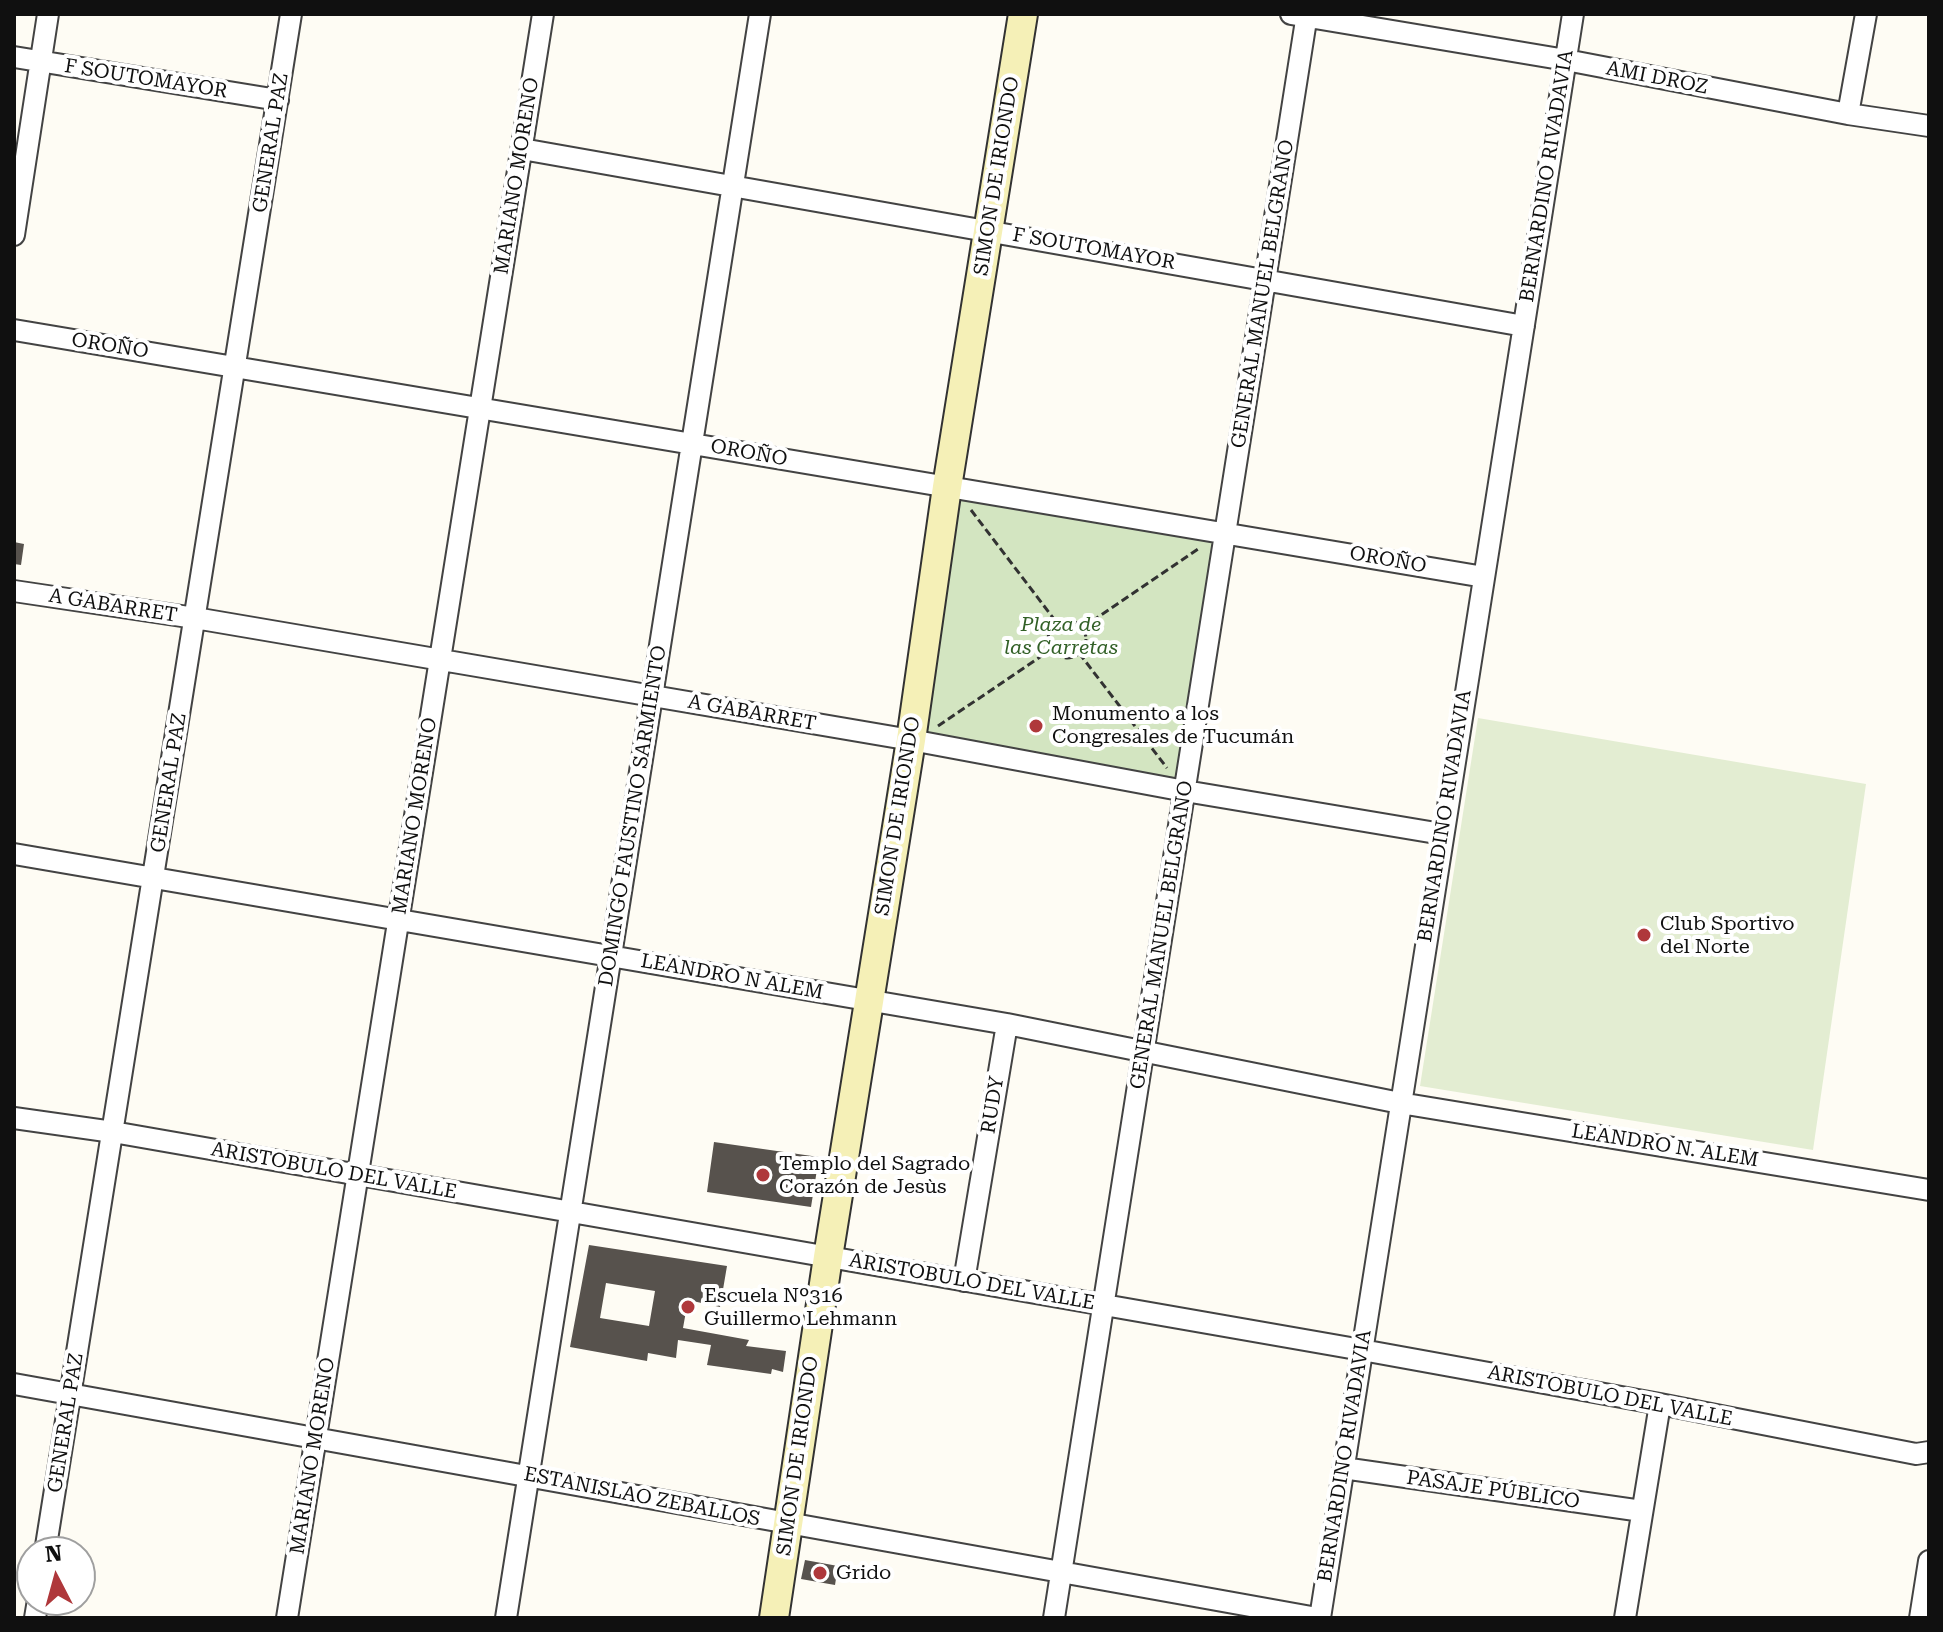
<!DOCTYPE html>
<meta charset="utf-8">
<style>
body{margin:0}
#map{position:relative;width:1943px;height:1632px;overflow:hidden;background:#fefcf4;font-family:"Roboto Serif",serif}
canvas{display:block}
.frame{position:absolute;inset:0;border:16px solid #101010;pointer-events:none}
.north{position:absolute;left:16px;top:1536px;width:80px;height:80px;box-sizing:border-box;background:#fff;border:2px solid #9f9f9f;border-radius:50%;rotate:354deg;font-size:22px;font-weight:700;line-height:32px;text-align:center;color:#101010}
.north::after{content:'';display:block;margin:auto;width:28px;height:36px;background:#af383b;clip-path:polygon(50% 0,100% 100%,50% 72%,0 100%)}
</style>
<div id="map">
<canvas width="1943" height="1632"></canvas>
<div class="frame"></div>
<div class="north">N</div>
</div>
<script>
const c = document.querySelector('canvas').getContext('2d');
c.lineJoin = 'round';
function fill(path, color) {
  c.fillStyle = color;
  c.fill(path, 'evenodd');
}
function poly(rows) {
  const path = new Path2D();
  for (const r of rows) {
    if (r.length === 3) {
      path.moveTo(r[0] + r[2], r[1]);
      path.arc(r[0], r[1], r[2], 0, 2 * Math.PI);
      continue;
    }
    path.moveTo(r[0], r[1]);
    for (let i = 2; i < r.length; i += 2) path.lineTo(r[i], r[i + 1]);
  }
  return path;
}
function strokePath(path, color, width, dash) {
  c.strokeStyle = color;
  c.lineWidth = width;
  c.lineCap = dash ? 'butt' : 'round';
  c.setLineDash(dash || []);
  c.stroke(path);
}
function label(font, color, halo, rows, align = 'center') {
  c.font = font + ' "Roboto Serif",serif';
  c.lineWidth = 8;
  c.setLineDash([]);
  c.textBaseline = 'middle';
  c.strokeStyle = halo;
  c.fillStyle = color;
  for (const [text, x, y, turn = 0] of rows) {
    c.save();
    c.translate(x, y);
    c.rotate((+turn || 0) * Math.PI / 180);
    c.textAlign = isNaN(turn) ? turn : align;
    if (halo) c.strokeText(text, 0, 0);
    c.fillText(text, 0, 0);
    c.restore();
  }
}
fill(poly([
 [947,487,1225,532,1185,791,911,740]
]), '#d3e5c1');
fill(poly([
 [1478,718,1866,784,1813,1150,1420,1086]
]), '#e3edd2');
fill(poly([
 [14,542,24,544,21,565,14,564],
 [714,1142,819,1157,811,1207,707,1192],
 [589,1245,727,1266,720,1307,688,1300,683,1328,749,1340,746,1346,786,1351,783,1372,772,1369,771,1374,707,1365,711,1345,678,1340,676,1358,648,1353,647,1361,570,1347],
 [606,1283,655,1291,649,1326,600,1318],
 [805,1560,838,1566,835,1585,801,1579]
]), '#57524d');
const minor = poly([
 [1291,14,1566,60,1848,114,1929,126],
 [14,57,278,100],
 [1848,114,1866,14],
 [522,149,1524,326],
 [14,235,48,14],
 [14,330,1484,577],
 [14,591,195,618,911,740,1185,791,1442,834],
 [14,854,1007,1024,1400,1103,1929,1190],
 [14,1118,113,1132,1362,1350,1660,1404,1916,1454,1929,1452],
 [964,1281,1007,1024],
 [14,1384,1317,1618],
 [1343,1468,1642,1511],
 [45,1552,291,14],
 [35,1618,38,1600],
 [287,1618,543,14],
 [506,1618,760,14],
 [1054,1618,1307,14],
 [1320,1618,1573,14],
 [1625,1618,1660,1404],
 [1920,1618,1929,1561]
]);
const secondary = poly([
 [774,1618,828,1257,911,740,947,487,1023,14]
]);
strokePath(minor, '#434343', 24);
strokePath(secondary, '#323232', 32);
strokePath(poly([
 [971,510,1057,623],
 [1067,639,19],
 [1082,628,1198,549],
 [1079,653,1167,768],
 [938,726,1052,649]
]), '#323232', 3, [8, 4]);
strokePath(minor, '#fff', 20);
strokePath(secondary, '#f5f0b7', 28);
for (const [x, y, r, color] of [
 [1036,726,8,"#af383b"],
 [1644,935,8,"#af383b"],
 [763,1175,8,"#af383b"],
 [688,1307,8,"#af383b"],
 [820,1573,8,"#af383b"]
]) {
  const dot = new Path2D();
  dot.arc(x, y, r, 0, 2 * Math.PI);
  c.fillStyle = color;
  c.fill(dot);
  strokePath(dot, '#fff', 3);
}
label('20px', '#101010', '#fff', [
 ["AMI DROZ",1657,78,11],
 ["F SOUTOMAYOR",146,79,9],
 ["GENERAL PAZ",271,143,-81],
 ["MARIANO MORENO",517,176,-81],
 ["SIMON DE IRIONDO",997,176,-81],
 ["BERNARDINO RIVADAVIA",1547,176,-81],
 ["F SOUTOMAYOR",1094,249,10],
 ["GENERAL MANUEL BELGRANO",1263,294,-81],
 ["OROÑO",110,346,9],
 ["OROÑO",749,453,10],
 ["OROÑO",1388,560,10],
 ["A GABARRET",113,606,9],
 ["A GABARRET",752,713,10],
 ["GENERAL PAZ",169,783,-81],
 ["MARIANO MORENO",415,816,-81],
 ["DOMINGO FAUSTINO SARMIENTO",633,816,-81],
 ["SIMON DE IRIONDO",898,816,-81],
 ["BERNARDINO RIVADAVIA",1445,816,-81],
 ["GENERAL MANUEL BELGRANO",1162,935,-81],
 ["LEANDRO N ALEM",732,977,10],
 ["RUDY",993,1105,-81],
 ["LEANDRO N. ALEM",1665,1146,9],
 ["ARISTOBULO DEL VALLE",334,1171,10],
 ["ARISTOBULO DEL VALLE",972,1282,10],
 ["ARISTOBULO DEL VALLE",1610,1396,11],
 ["GENERAL PAZ",66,1423,-81],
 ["MARIANO MORENO",313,1456,-81],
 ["SIMON DE IRIONDO",798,1456,-82],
 ["BERNARDINO RIVADAVIA",1345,1456,-81],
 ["PASAJE PÚBLICO",1493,1490,8],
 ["ESTANISLAO ZEBALLOS",642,1497,11]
]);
label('italic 20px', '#326027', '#fff', [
 ["Plaza de",1061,625],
 ["las Carretas",1061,648]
]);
label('20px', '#101010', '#fff', [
 ["Monumento a los",1052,714],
 ["Congresales de Tucumán",1052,737],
 ["Club Sportivo",1660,924],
 ["del Norte",1660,947],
 ["Templo del Sagrado",779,1164],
 ["Corazón de Jesùs",779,1187],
 ["Escuela Nº316",704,1296],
 ["Guillermo Lehmann",704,1319],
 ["Grido",836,1573]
], 'left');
</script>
